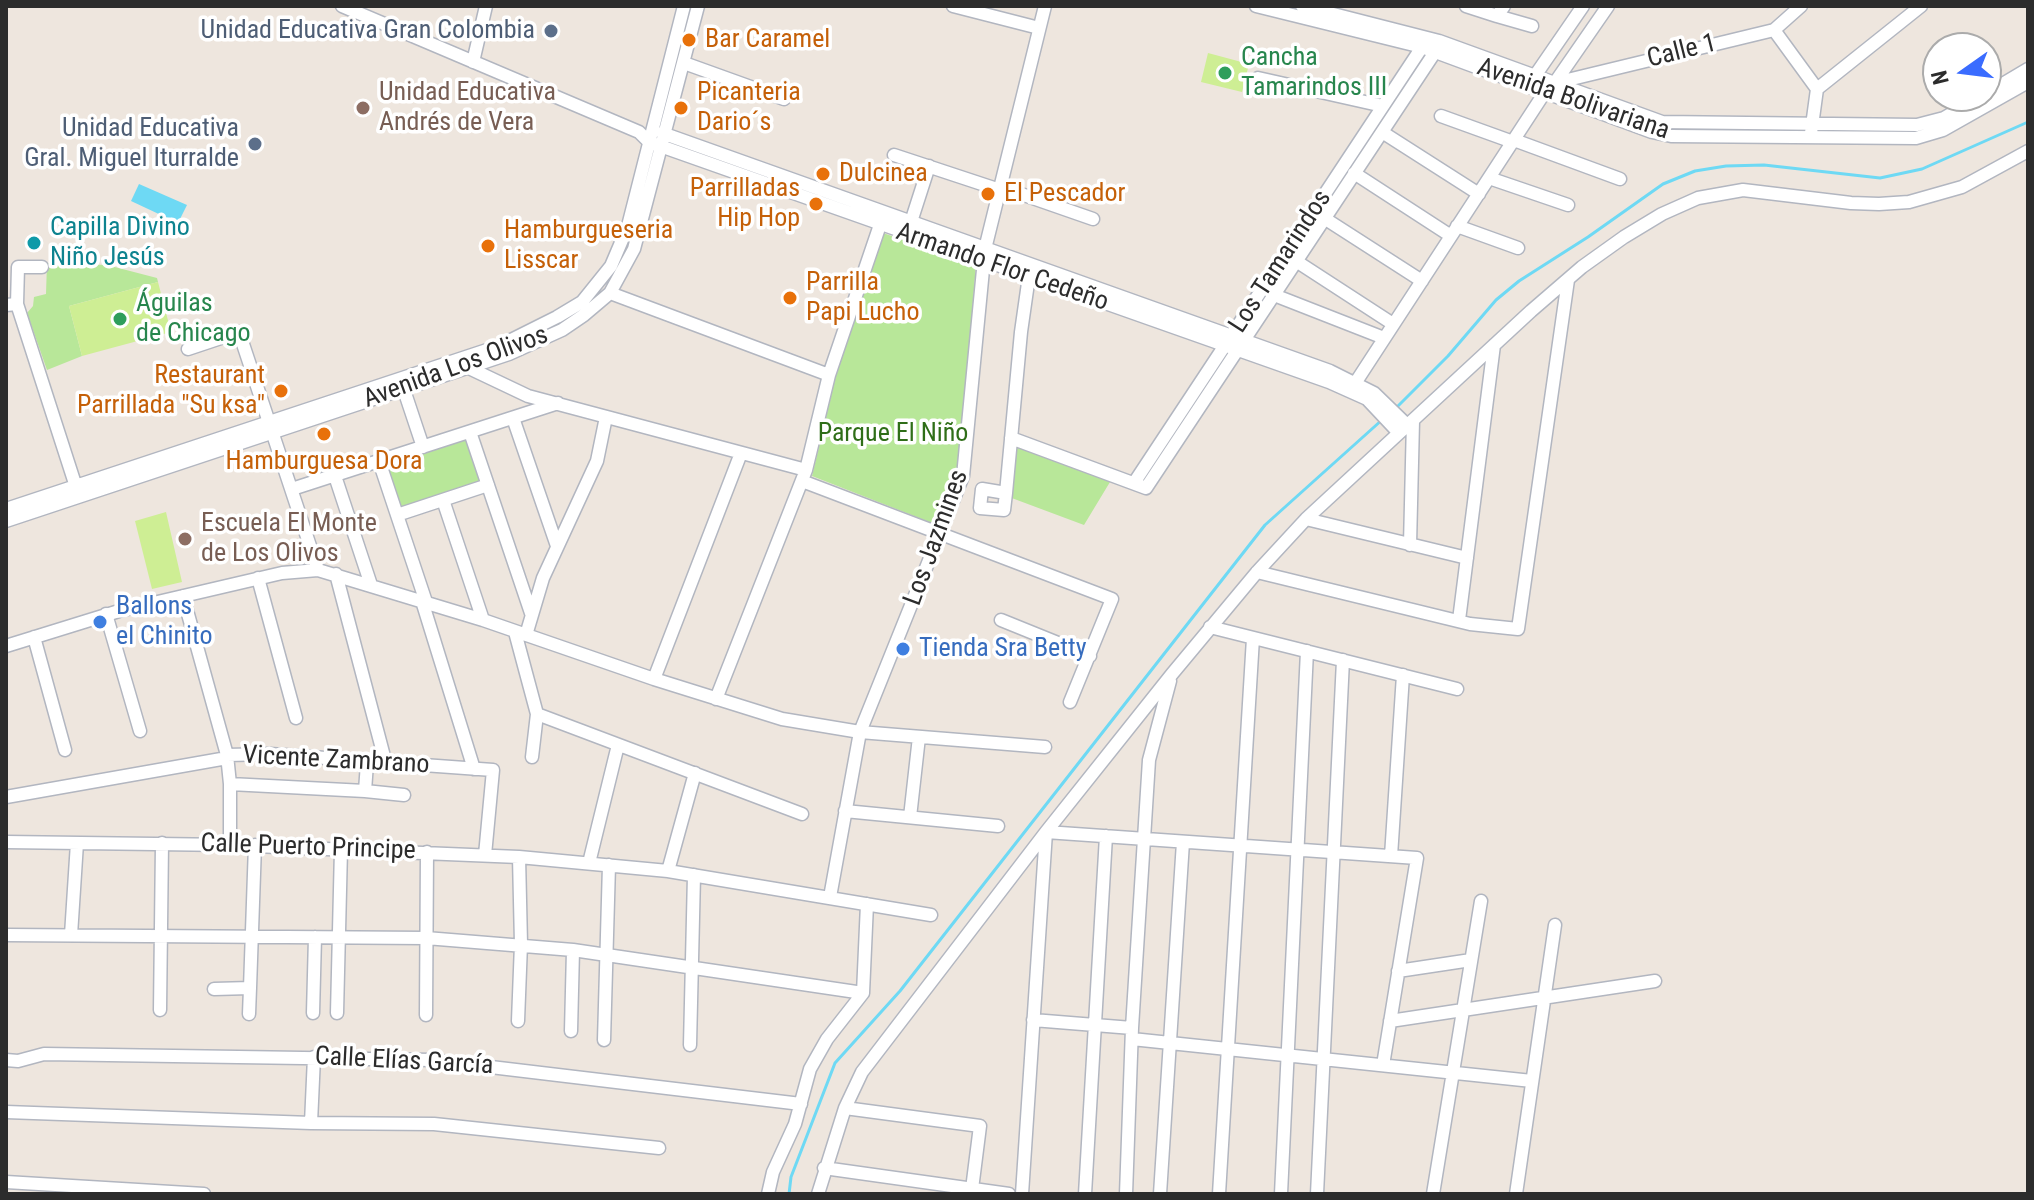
<!DOCTYPE html>
<meta charset="utf-8">
<style>
body{margin:0}
#map{position:relative;width:2034px;height:1200px;overflow:hidden;background:#eee6de;font-family:"Roboto Condensed",sans-serif}
canvas{display:block}
.frame{position:absolute;inset:0;border:8px solid #2c2c2c;pointer-events:none}
.north{position:absolute;left:1922px;top:32px;width:80px;height:80px;box-sizing:border-box;background:#fff;border:2px solid #ababab;border-radius:50%;rotate:256deg;font-size:22px;font-weight:700;line-height:32px;text-align:center;color:#2c2c2c}
.north::after{content:'';display:block;margin:auto;width:28px;height:36px;background:#3a6cff;clip-path:polygon(50% 0,100% 100%,50% 72%,0 100%)}
</style>
<div id="map">
<canvas width="2034" height="1200"></canvas>
<div class="frame"></div>
<div class="north">N</div>
</div>
<script>
const c = document.querySelector('canvas').getContext('2d');
c.lineJoin = 'round';
function fill(path, color) {
  c.fillStyle = color;
  c.fill(path, 'evenodd');
}
function poly(rows) {
  const path = new Path2D();
  for (const r of rows) {
    path.moveTo(r[0], r[1]);
    for (let i = 2; i < r.length; i += 2) path.lineTo(r[i], r[i + 1]);
  }
  return path;
}
function strokePath(path, color, width, dash) {
  c.strokeStyle = color;
  c.lineWidth = width;
  c.lineCap = dash ? 'butt' : 'round';
  c.setLineDash(dash || []);
  c.stroke(path);
}
function label(font, color, halo, rows, align = 'center') {
  c.font = font + ' "Roboto Condensed",sans-serif';
  c.lineWidth = 7;
  c.setLineDash([]);
  c.textBaseline = 'middle';
  c.strokeStyle = halo;
  c.fillStyle = color;
  for (const [text, x, y, turn = 0] of rows) {
    c.save();
    c.translate(x, y);
    c.rotate((+turn || 0) * Math.PI / 180);
    c.textAlign = isNaN(turn) ? turn : align;
    if (halo) c.strokeText(text, 0, 0);
    c.fillText(text, 0, 0);
    c.restore();
  }
}
fill(poly([
 [883,233,976,265,961,451,958,471,932,523,812,476,836,375],
 [47,263,107,265,157,278,158,282,69,306,82,356,47,370,27,313,33,306,34,297,46,294],
 [467,438,482,481,400,510,384,464],
 [1015,444,1110,482,1084,525,1009,497]
]), '#b8e799');
fill(poly([
 [1208,53,1249,64,1242,92,1201,82],
 [158,282,171,332,82,356,69,306],
 [166,512,182,582,152,589,135,521]
]), '#ceee94');
fill(poly([
 [139,184,187,205,178,223,131,201]
]), '#6ed9f4');
strokePath(poly([
 [1395,409,1448,356,1496,300,1519,281,1588,237,1663,184,1695,171,1726,166,1764,165,1880,178,1922,169,2028,122],
 [789,1194,791,1177,835,1063,900,991,1265,525,1383,419]
]), '#6ed9f4', 3);
const minor = poly([
 [342,6,639,132,649,142,1329,382,1367,399,1399,433],
 [953,6,1039,28],
 [1256,6,1422,47,1652,132,1671,136,1916,138,1943,130,2028,82],
 [1302,6,1439,41,1662,122,1917,125,1944,118,1982,96],
 [1466,6,1497,16,1504,6],
 [1497,16,1532,26],
 [1774,30,1817,89],
 [473,62,486,6],
 [684,63,784,99],
 [1258,78,1383,106],
 [1530,83,1583,6],
 [1555,83,1774,30,1801,6],
 [1554,84,1608,6],
 [1986,94,2028,69],
 [1441,116,1513,142],
 [1382,132,1479,194],
 [662,133,1330,371,1374,393,1407,425],
 [1811,133,1817,89,1921,6],
 [1514,140,1620,179],
 [894,155,1000,190,1001,187,1093,219],
 [1354,173,1451,236],
 [1489,178,1568,205],
 [1324,218,1422,281],
 [911,222,929,166],
 [1457,226,1518,248],
 [1296,261,1393,324],
 [610,293,829,375],
 [1274,295,1384,338],
 [17,304,78,493],
 [6,305,17,304,18,267,42,267],
 [188,349,239,332,318,570],
 [469,368,528,396,806,470],
 [1352,388,1545,92],
 [404,390,423,447],
 [513,418,557,546],
 [470,432,531,613],
 [1011,438,1146,488,1435,52,1432,46],
 [379,461,426,602,422,601,474,769],
 [335,476,371,585],
 [802,481,1112,599,1070,702],
 [1134,483,1422,47,1428,45],
 [292,489,558,403],
 [1006,493,1004,510,980,508,982,489,1006,493,1021,332,1030,269],
 [443,500,483,620],
 [6,509,499,346,557,317,582,302,611,266,628,226,684,6],
 [397,515,488,485],
 [1306,519,1467,558],
 [6,521,509,354,562,330,584,315,610,293,634,249,698,6],
 [1410,545,1413,421],
 [1257,572,1470,624,1518,629,1568,280],
 [336,574,386,764],
 [258,578,296,718],
 [183,596,227,755,230,784,230,845],
 [106,614,140,731],
 [1001,620,1090,656],
 [1459,620,1494,345],
 [1210,627,1457,689],
 [515,632,537,714,532,757],
 [526,635,543,578,597,461,606,417],
 [34,637,65,750],
 [6,646,119,611,282,573,318,570,483,620,654,679,782,719,860,732,1045,747],
 [654,679,741,453],
 [716,699,806,470,829,375,882,219],
 [537,714,802,814],
 [230,784,365,791,367,763],
 [365,791,404,795],
 [6,797,227,758,227,755,270,754,493,770,485,855],
 [845,811,998,826],
 [910,817,919,737],
 [6,842,230,845,519,857,668,871,931,915],
 [1391,856,1403,675],
 [589,863,618,745],
 [668,871,695,773],
 [830,897,860,732,963,476,985,249,1045,6],
 [6,935,426,938,573,950,863,993],
 [71,935,77,843],
 [1398,971,1471,960],
 [214,989,250,988,255,845],
 [160,1010,162,843],
 [313,1013,315,937],
 [337,1013,341,849],
 [249,1014,250,988],
 [426,1015,427,852],
 [1033,1020,1132,1028],
 [518,1021,521,944,519,857],
 [1390,1021,1655,981],
 [571,1031,573,950],
 [1132,1039,1532,1081],
 [604,1040,609,865],
 [690,1045,694,875],
 [6,1060,18,1061,44,1054,432,1060,801,1104],
 [845,1108,980,1126,972,1189],
 [6,1112,311,1123,434,1124,659,1148],
 [311,1123,314,1057],
 [824,1168,1009,1194],
 [6,1182,204,1194],
 [768,1194,773,1172,795,1124,810,1069,827,1039,863,993,867,904],
 [818,1194,845,1108,862,1072,1046,832,1172,674,1257,572,1306,519,1531,311,1582,267,1624,237,1662,214,1698,198,1743,190,1851,203,1879,204,1909,202,1962,187,2028,151],
 [1022,1194,1046,832,1417,858,1383,1065],
 [1085,1194,1106,836],
 [1126,1194,1132,1028,1149,760,1170,681],
 [1160,1194,1183,842],
 [1219,1194,1253,638],
 [1281,1194,1307,651],
 [1317,1194,1343,660],
 [1433,1194,1481,901],
 [1516,1194,1555,925]
]);
strokePath(minor, '#b2b6c0', 15);
strokePath(minor, '#fff', 12);
for (const [x, y, r, color] of [
 [551,31,8,"#5c6f8a"],
 [689,40,8,"#e8710a"],
 [1225,73,8,"#2e9e5b"],
 [363,108,8,"#8d6e63"],
 [681,108,8,"#e8710a"],
 [255,144,8,"#5c6f8a"],
 [823,174,8,"#e8710a"],
 [988,194,8,"#e8710a"],
 [816,204,8,"#e8710a"],
 [34,243,8,"#0f9aa8"],
 [488,246,8,"#e8710a"],
 [790,298,8,"#e8710a"],
 [120,319,8,"#2e9e5b"],
 [281,391,8,"#e8710a"],
 [324,434,8,"#e8710a"],
 [185,539,8,"#8d6e63"],
 [100,622,8,"#3f7fe0"],
 [903,649,8,"#3f7fe0"]
]) {
  const dot = new Path2D();
  dot.arc(x, y, r, 0, 2 * Math.PI);
  c.fillStyle = color;
  c.fill(dot);
  strokePath(dot, '#fff', 3);
}
label('26px', '#4e5e75', '#fff', [
 ["Unidad Educativa Gran Colombia",535,31],
 ["Unidad Educativa",239,129],
 ["Gral. Miguel Iturralde",239,159]
], 'right');
label('26px', '#c56008', '#fff', [
 ["Bar Caramel",705,40],
 ["Picanteria",697,93],
 ["Dario´s",697,123],
 ["Dulcinea",839,174],
 ["Parrilladas",800,189,"right"],
 ["Hip Hop",800,219,"right"],
 ["El Pescador",1004,194],
 ["Hamburgueseria",504,231],
 ["Lisscar",504,261],
 ["Parrilla",806,283],
 ["Papi Lucho",806,313],
 ["Restaurant",265,376,"right"],
 ["Parrillada \"Su ksa\"",265,406,"right"],
 ["Hamburguesa Dora",324,462,"center"]
], 'left');
label('26px', '#2c2c2c', '#fff', [
 ["Calle 1",1682,52,-14],
 ["Avenida Bolivariana",1573,100,19],
 ["Los Tamarindos",1281,262,-57],
 ["Armando Flor Cedeño",1002,268,19],
 ["Avenida Los Olivos",456,368,-20],
 ["Los Jazmines",937,538,-70],
 ["Vicente Zambrano",336,761,3],
 ["Calle Puerto Principe",308,848,2],
 ["Calle Elías García",404,1062,3]
]);
label('26px', '#27864d', '#fff', [
 ["Cancha",1241,58],
 ["Tamarindos III",1241,88],
 ["Águilas",136,304],
 ["de Chicago",136,334]
], 'left');
label('26px', '#785e54', '#fff', [
 ["Unidad Educativa",379,93],
 ["Andrés de Vera",379,123],
 ["Escuela El Monte",201,524],
 ["de Los Olivos",201,554]
], 'left');
label('26px', '#0d838f', '#fff', [
 ["Capilla Divino",50,228],
 ["Niño Jesús",50,258]
], 'left');
label('26px', '#2f6e18', '#fff', [
 ["Parque El Niño",893,434]
]);
label('26px', '#366cbe', '#fff', [
 ["Ballons",116,607],
 ["el Chinito",116,637],
 ["Tienda Sra Betty",919,649]
], 'left');
</script>
